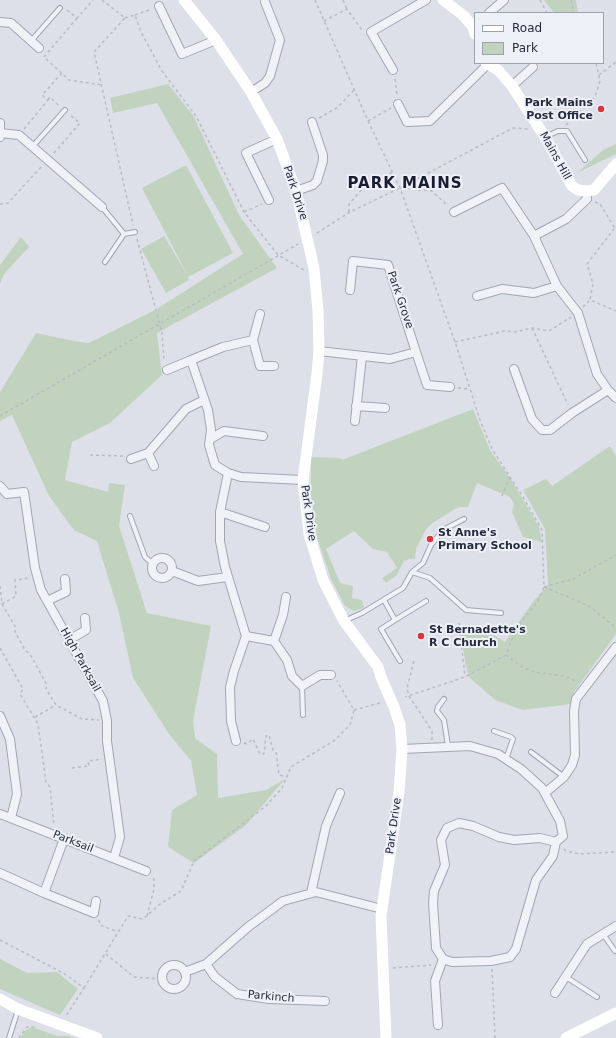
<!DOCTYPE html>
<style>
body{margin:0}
#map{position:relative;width:616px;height:1038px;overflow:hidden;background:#dde0e9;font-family:"DejaVu Sans",sans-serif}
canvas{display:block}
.legend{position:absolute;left:474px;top:12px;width:130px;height:52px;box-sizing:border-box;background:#edf0f6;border:1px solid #9da2ad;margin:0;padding:5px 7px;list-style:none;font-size:12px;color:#262c40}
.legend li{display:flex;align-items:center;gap:8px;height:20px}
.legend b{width:20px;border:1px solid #9da2ad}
</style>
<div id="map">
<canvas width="616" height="1038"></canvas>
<ul class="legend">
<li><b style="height:5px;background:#fff"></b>Road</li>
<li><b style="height:11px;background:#c1d3be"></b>Park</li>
</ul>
</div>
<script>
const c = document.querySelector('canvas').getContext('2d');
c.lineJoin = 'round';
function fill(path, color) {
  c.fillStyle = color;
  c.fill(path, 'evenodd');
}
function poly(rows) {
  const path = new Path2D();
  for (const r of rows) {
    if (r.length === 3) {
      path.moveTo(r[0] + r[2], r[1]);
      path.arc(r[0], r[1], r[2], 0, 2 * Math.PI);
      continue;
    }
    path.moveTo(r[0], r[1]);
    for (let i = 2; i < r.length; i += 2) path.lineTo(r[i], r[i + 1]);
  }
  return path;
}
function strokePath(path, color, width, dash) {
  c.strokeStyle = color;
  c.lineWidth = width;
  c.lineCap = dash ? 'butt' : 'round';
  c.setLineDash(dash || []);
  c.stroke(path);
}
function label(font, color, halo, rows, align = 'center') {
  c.font = font + ' "DejaVu Sans",sans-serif';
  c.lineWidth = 4;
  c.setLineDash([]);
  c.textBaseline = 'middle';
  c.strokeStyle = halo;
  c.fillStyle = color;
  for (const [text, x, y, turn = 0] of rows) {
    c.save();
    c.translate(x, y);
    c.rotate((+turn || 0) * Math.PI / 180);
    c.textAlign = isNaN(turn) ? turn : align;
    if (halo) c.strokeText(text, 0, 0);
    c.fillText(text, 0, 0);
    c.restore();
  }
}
fill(poly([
 [544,0,576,0,578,13,554,13],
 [168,84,193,115,239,215,277,268,157,333,162,375,110,423,72,442,65,480,108,492,109,483,125,485,119,526,147,613,211,626,193,721,195,738,217,754,218,798,266,790,285,779,246,825,194,863,168,847,172,810,197,795,191,761,169,734,133,678,119,613,97,541,74,530,49,496,12,415,0,421,0,392,36,333,74,341,89,343,155,310,243,254,157,103,113,113,110,98],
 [616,144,616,154,577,173,603,150],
 [186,165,233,253,188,277,189,280,166,293,141,249,164,236,188,276,142,188],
 [21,237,29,247,4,274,0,284,0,265],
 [473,409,490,450,512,481,539,527,542,542,523,537,512,512,514,504,510,497,477,483,468,507,458,507,431,524,425,531,416,549,415,559,409,559,404,561,396,576,386,583,382,578,397,568,387,552,373,549,354,531,326,549,340,583,353,586,352,598,362,600,364,608,354,611,345,606,331,579,317,537,311,494,311,457,340,458,342,460],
 [610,446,616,456,616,634,574,692,571,704,523,710,495,700,469,677,465,661,460,627,482,628,505,642,532,603,548,585,545,529,523,490,546,479,552,486],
 [0,959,27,973,57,972,78,989,60,1015,0,989],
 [32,1027,57,1036,68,1036,75,1038,21,1038,23,1032]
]), '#c1d3be');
const lane = poly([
 [31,41,60,8],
 [545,137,558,131,567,131,585,160],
 [33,146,65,110],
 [102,207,124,234,135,232],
 [105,262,124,234],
 [130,516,145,557,153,564],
 [412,572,430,578,466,610,501,613],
 [384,600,395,620,426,601],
 [395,620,381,629,400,661],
 [344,621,362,613,403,588,412,572,423,563,431,545,443,530,464,519],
 [302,686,303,715],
 [444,699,438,707,437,711,444,720,448,746],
 [494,731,511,737,513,739,506,759],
 [531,752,564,777],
 [603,934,615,951],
 [566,977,597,997],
 [9,1038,18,1010]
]);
const street = poly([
 [159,6,182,54,216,40],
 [489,13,504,0],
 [0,22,11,23,39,48],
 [393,70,371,32,426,0],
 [512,86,533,67],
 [251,92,265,83,270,76,280,40,265,2],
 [398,104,407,122,430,121,487,65],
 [0,123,0,137],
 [0,133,19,135,102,207],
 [296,191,313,185,317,181,323,161,323,155,312,122],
 [586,191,587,199,566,219,534,236,557,286,578,313,597,374,608,390,616,398],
 [269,200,246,153,277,139],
 [454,212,502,188,534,236],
 [350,290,353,261,388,265,416,352],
 [477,296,502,289,534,293,557,286],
 [253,340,260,314],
 [319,351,390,359,416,352,427,385,450,387],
 [274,366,260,366,253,340,223,347,191,360,208,410,211,430,209,445,215,465,228,473,241,477,303,480],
 [514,369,532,419,542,430,550,430,572,413,608,390],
 [167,370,191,360],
 [356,406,385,408],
 [355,421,362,356],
 [212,438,224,431,263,436],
 [148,453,154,466],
 [131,459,148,453,186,409,204,400],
 [228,473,220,512,220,541,225,567,246,636,274,641,287,660,292,676,302,686,320,675,331,675],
 [0,486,7,494,24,492,35,568,41,590,103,701,107,721,107,741,120,837,114,858],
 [220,512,265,527],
 [162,568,10],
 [172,571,198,581,228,577],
 [47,601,66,592,65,579],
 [69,640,86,630,85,618],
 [274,641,283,615,286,597],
 [0,716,10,739,17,794,11,818],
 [236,741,231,721,230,687,234,671,246,636],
 [402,749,470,746,498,754,521,769,542,788,560,821,563,836,556,842,553,856,536,880,516,949,510,957,491,961,452,962,443,959,436,948,433,903,434,891,445,865,441,840,447,828,459,823,473,826,499,837,514,840,540,838,556,842],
 [545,793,564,777,572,765,575,755,574,711,576,699,616,647],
 [0,814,146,871],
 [0,873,44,893,94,913,96,901],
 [44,893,64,839],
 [311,893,326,826,340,793],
 [206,964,215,977,237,994,269,999,325,1001],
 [174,977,12],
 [185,972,206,964,248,927,283,901,316,892,382,909],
 [555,993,587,944,616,926],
 [438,1025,435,981,443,959]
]);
strokePath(lane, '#a2a6b3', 6);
strokePath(street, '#a2a6b3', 10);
strokePath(poly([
 [102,0,125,18,94,52,133,225],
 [315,0,368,121,400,188,455,342,480,420,492,449,523,497,542,530,544,587,538,601,516,628,506,655,465,677,405,697],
 [343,0,347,9],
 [540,0,547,13],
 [571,0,574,13],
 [67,10,77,18,93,0],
 [135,15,152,9],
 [77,18,44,57,69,80,102,85],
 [125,18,135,15,141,32,162,71,196,116,244,212,278,255,304,270],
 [324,21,347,9,362,30],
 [599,75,616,62],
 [395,79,397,95],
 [48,100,50,97,59,106],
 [319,118,338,107,354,90],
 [368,121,391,108],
 [566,125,595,97,600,81,596,63],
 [24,129,48,100,42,95,62,73],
 [54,153,80,123,70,115],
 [400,188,432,191,448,206],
 [595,202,600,204,616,230],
 [0,204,8,203,42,166],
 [244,212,262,204],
 [349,212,349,204,369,181,392,173],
 [317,233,350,212,400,188,513,128,529,129],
 [137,239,162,333,164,361],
 [590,299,593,284,587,264,614,229],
 [583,307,590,300,616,311],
 [532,328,568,405],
 [455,342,505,331,515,332,532,328,549,331,571,317],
 [458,388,470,389],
 [0,416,298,244],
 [90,455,123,456],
 [502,496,510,476],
 [0,586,2,604,16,628,15,632,25,650,30,654,47,685,46,689,56,705,82,719,99,720],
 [544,587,589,606,616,628],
 [544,587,573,579,616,555],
 [2,604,16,596,15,580,29,578],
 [459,623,465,677],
 [0,648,23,689,20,694,38,724,46,782,50,787,54,826],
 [506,655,522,667,534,672,564,676,578,682],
 [414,661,407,688,409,696,432,731,432,740],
 [354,710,380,703],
 [35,717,56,705],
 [244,743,247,744,253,739,260,754,264,754,266,736,269,735,273,750,276,752,279,775,285,776],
 [72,768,89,766,88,761,102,759],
 [564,849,566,851,580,854,616,852],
 [147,916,154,889,154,879,151,876],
 [99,920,100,925,118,932],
 [0,940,65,974,84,988,66,1016],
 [106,954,134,977,162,979],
 [393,968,431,965],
 [492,969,495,1038],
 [84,988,128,916,143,919,160,904,181,891,194,861,267,805,282,788,291,767,335,740,350,725,354,710,337,681],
 [19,1038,27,1027,36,1027]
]), '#b8bbc4', 1.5, [3, 3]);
strokePath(lane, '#f1f2f7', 4);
strokePath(street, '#f1f2f7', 8);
strokePath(poly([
 [184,0,216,40,251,92,277,139,296,191,314,268,318,311,319,351,317,374,303,480,309,534,323,580,344,621,378,667,381,677],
 [443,0,464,16,473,27,475,34],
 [486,63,498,70,512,86,545,137,572,186,578,190,586,191,594,190,616,164],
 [0,999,18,1009,97,1038],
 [386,1038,381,916,399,792,402,749,400,725],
 [566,1038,616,1013]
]), '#fff', 11);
strokePath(poly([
 [381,677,394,707,400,725]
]), '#fff', 11);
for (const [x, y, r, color] of [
 [601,109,4,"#d9373b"],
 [430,539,4,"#d9373b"],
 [421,636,4,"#d9373b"]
]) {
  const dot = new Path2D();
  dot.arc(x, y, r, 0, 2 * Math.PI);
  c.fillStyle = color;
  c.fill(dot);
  strokePath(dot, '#edf0f6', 1.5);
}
label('bold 11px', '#262c40', '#edf0f6', [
 ["Park Mains",593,103,"right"],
 ["Post Office",593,116,"right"],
 ["St Anne's",438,533],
 ["Primary School",438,546],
 ["St Bernadette's",429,630],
 ["R C Church",429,643]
], 'left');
label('11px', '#262c40', '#edf0f6', [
 ["Mains Hill",555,156,61],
 ["Park Drive",295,193,72],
 ["Park Grove",400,300,71],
 ["Park Drive",308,513,82],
 ["High Parksail",80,660,61],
 ["Park Drive",394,826,-82],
 ["Parksail",73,842,21],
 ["Parkinch",271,997,5]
]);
c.letterSpacing = '1px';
label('bold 15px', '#181d31', '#edf0f6', [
 ["PARK MAINS",405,184]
]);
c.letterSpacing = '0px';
</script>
